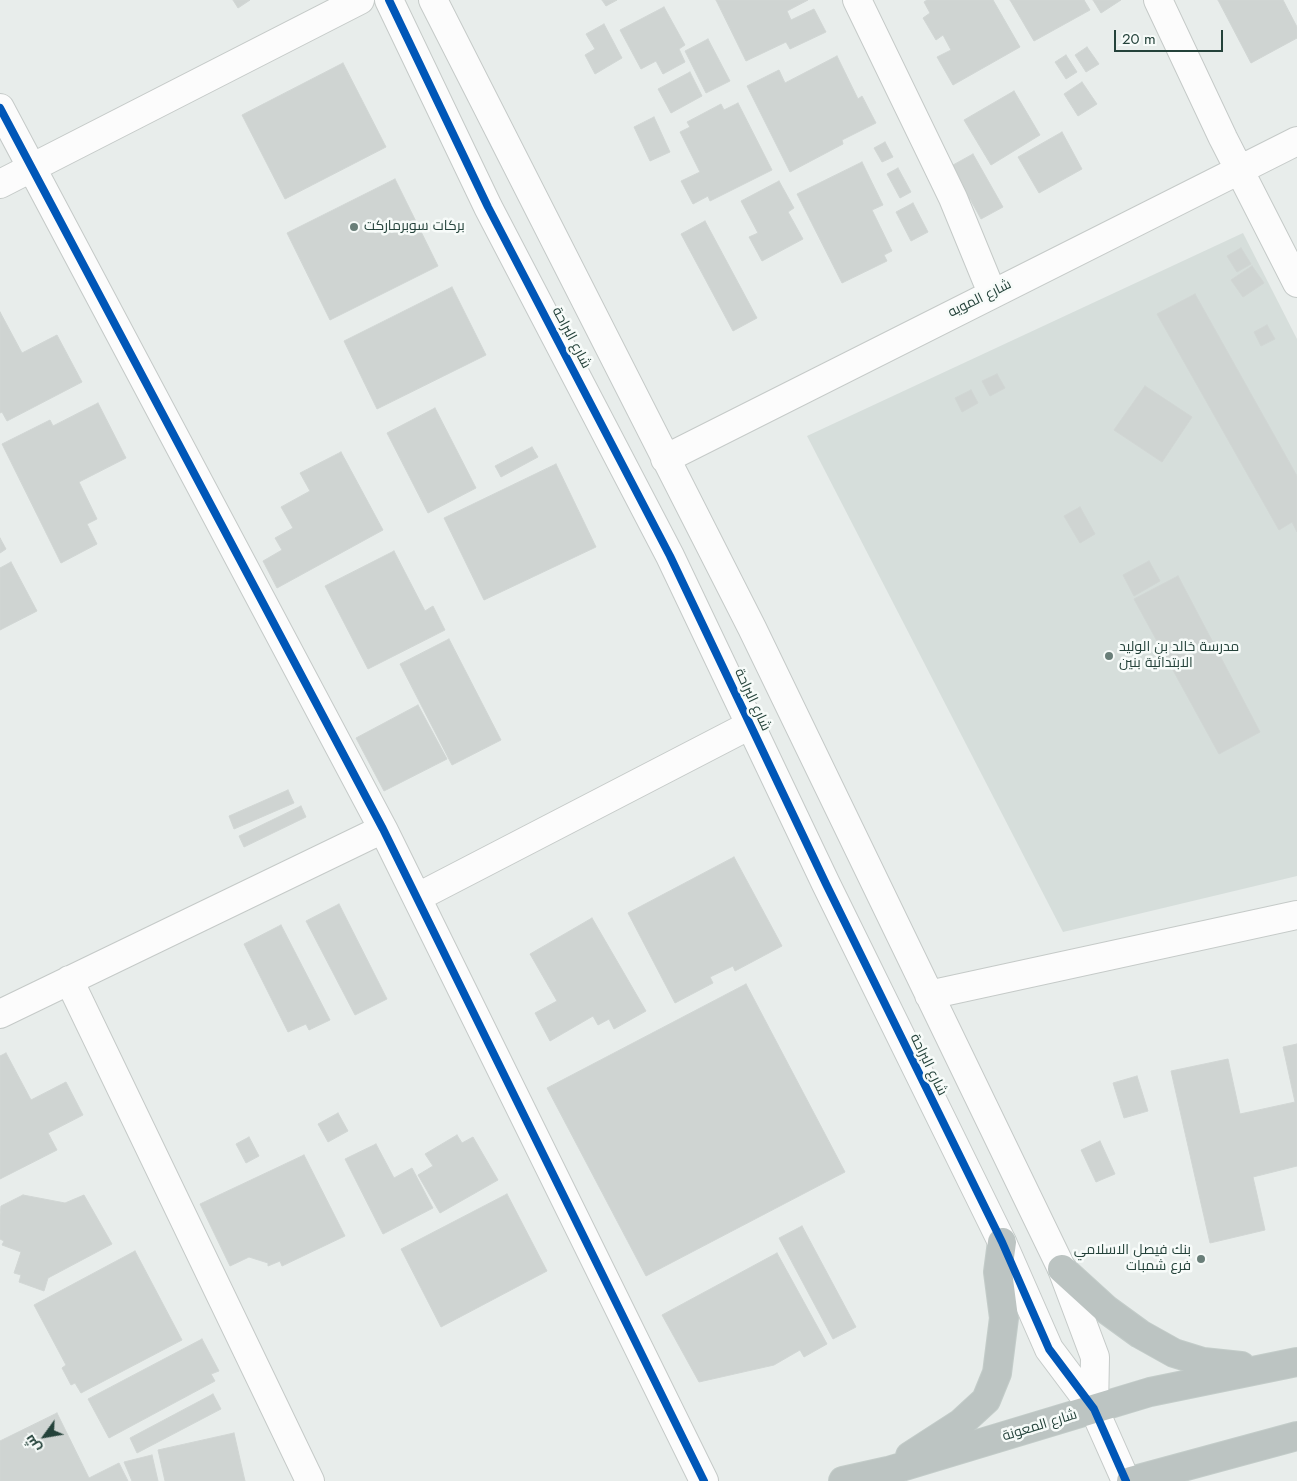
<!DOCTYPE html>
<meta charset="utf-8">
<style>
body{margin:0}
#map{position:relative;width:1297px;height:1481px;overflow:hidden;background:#e8edeb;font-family:Jost,Cairo,sans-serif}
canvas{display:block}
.north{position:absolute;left:20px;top:1411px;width:50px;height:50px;-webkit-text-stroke:4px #f7fbf9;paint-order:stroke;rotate:238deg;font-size:14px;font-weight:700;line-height:20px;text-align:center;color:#24423a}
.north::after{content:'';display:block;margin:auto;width:18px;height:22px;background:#24423a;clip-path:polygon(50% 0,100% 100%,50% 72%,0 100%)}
.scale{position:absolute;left:1114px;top:30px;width:109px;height:22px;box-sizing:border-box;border:2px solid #24423a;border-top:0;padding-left:6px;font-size:15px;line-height:18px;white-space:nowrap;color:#24423a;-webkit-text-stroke:4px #f7fbf9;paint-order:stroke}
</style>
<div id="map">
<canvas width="1297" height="1481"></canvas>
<div class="north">ش</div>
<div class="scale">20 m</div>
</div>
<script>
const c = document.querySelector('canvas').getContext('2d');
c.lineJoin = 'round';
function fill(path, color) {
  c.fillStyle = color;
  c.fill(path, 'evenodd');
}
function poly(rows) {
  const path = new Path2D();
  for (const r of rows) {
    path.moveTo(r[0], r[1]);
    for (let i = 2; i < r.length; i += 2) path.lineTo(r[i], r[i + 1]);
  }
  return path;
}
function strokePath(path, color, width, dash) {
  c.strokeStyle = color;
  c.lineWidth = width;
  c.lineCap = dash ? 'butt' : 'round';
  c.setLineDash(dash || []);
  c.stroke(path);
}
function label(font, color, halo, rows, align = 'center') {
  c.font = font + ' Jost,Cairo,sans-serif';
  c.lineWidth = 5;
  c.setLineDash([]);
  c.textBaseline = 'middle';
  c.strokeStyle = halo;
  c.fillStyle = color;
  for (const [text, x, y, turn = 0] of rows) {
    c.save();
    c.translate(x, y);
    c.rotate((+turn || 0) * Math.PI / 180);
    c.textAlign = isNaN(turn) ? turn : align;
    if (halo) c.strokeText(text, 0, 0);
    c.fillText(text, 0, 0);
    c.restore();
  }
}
fill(poly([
 [1243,233,1297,339,1297,876,1063,932,807,436]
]), '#d6dedb');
const building = poly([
 [233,0,250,0,238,8,233,0],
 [602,0,617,0,606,6,602,0],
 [716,0,808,0,787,11,791,20,814,9,826,32,790,49,786,42,746,61,716,0],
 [927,0,993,0,1020,47,953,85,937,57,951,50,943,35,936,40,923,18,930,13,924,2,927,0],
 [1010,0,1084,0,1090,10,1034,41,1010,0],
 [1093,0,1121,0,1101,13,1093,0],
 [1218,0,1283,0,1297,27,1297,38,1251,63,1218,0],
 [664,7,685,45,679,49,685,62,663,74,656,61,641,69,620,30,664,7],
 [604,24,622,58,595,74,585,55,595,49,586,34,604,24],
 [708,39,730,81,706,93,685,51,708,39],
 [1087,47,1099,64,1086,72,1075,55,1087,47],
 [1066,55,1077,72,1066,79,1055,62,1066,55],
 [837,56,858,99,862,96,876,123,842,140,843,144,790,172,747,86,779,70,785,83,837,56],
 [343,63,386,147,285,199,242,115,343,63],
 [690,72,702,96,671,113,658,89,690,72],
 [1082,82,1097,104,1078,116,1064,94,1082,82],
 [1014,91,1040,135,991,165,964,120,1014,91],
 [738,103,772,170,710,201,708,196,693,204,681,181,700,172,680,132,690,127,687,122,721,104,724,110,738,103],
 [654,117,670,152,650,161,634,127,654,117],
 [1062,132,1082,169,1039,193,1018,157,1062,132],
 [885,142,893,157,882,162,874,148,885,142],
 [973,154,1003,207,981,219,970,199,963,204,944,170,973,154],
 [862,162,883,205,872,210,892,251,884,255,887,261,842,283,797,194,862,162],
 [898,168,911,192,900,198,887,174,898,168],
 [395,179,438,266,330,320,287,233,395,179],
 [779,181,794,208,788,212,803,239,762,261,749,237,758,233,741,201,779,181],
 [913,203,928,232,911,241,896,212,913,203],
 [705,221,757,318,733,331,681,234,705,221],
 [1241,248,1251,264,1237,272,1227,256,1241,248],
 [1252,266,1264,283,1243,297,1231,280,1252,266],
 [452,287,486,355,377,409,344,341,452,287],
 [1195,294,1297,476,1297,532,1292,522,1279,530,1157,314,1195,294],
 [0,312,22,353,57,335,82,382,7,421,2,412,0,413,0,312],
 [1267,325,1275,339,1261,346,1254,332,1267,325],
 [997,374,1005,388,990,396,982,381,997,374],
 [1145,386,1192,417,1162,462,1114,430,1145,386],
 [971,390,978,403,962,412,955,398,971,390],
 [98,403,126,458,79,482,97,519,87,524,97,544,61,563,2,444,50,420,53,426,98,403],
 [435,408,476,488,428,513,387,433,435,408],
 [532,447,538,457,501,477,495,466,532,447],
 [341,452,383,530,277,588,263,561,282,550,275,538,293,528,281,507,310,491,300,473,341,452],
 [556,464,596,547,484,600,444,518,556,464],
 [1080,507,1095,534,1080,543,1064,516,1080,507],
 [0,538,6,549,0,553,0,538],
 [394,551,425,611,433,606,445,630,368,669,325,586,394,551],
 [1149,561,1160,581,1134,596,1123,575,1149,561],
 [11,562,37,611,0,630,0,568,11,562],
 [1178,576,1260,732,1219,754,1134,599,1178,576],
 [449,639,501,740,452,765,400,664,449,639],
 [418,705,447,759,384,791,356,738,418,705],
 [288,790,294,803,234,829,229,816,288,790],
 [301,806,306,817,244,847,239,836,301,806],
 [734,857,782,946,735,971,733,966,710,977,713,983,675,1003,628,913,734,857],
 [339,904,387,999,355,1015,306,921,339,904],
 [592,918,646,1011,614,1029,609,1019,598,1025,593,1016,550,1041,535,1013,557,1001,530,954,592,918],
 [281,925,330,1020,309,1030,306,1024,288,1032,244,944,281,925],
 [746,984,845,1172,646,1276,547,1088,746,984],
 [1297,1044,1297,1166,1253,1177,1265,1230,1210,1243,1171,1071,1228,1059,1240,1114,1295,1102,1283,1047,1297,1044],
 [6,1053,31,1100,66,1082,83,1115,48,1133,57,1150,0,1179,0,1056,6,1053],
 [1137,1076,1148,1111,1124,1118,1113,1083,1137,1076],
 [338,1113,348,1131,328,1142,318,1124,338,1113],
 [457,1135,462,1143,473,1137,498,1180,440,1213,418,1175,433,1166,425,1154,457,1135],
 [249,1137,259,1156,246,1163,236,1144,249,1137],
 [1100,1141,1115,1174,1096,1182,1081,1150,1100,1141],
 [376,1144,394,1178,412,1168,433,1208,383,1234,345,1159,376,1144],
 [304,1155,345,1236,282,1266,280,1261,268,1266,268,1263,249,1257,230,1266,200,1204,304,1155],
 [507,1194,547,1271,441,1327,401,1249,507,1194],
 [23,1195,65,1203,84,1195,112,1244,48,1278,44,1291,19,1282,21,1275,14,1273,21,1252,2,1245,4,1241,0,1239,0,1215,1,1206,23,1195],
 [802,1226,856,1327,833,1339,779,1238,802,1226],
 [135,1251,182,1340,81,1393,75,1383,71,1385,62,1368,66,1365,34,1305,135,1251],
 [777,1253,827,1344,804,1357,800,1350,774,1365,699,1382,662,1315,777,1253],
 [202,1339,219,1371,211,1374,215,1381,109,1438,88,1399,202,1339],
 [213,1394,221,1409,137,1453,130,1438,213,1394],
 [57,1413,89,1478,119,1463,128,1481,0,1481,0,1441,57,1413],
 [234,1433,245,1481,165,1481,158,1450,234,1433],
 [152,1455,158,1481,132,1481,124,1462,152,1455]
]);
fill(building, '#cfd4d2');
strokePath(building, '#d1d6d4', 1);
const minor = poly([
 [389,0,488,207,670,556,826,884,1002,1242,1049,1349,1094,1409,1126,1481],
 [433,0,752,628,1062,1269,1095,1357,1094,1409],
 [857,0,953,198,992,293],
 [1158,0,1223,138,1297,283],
 [0,108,383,829,704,1481],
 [0,184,360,0],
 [665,459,1297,141],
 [418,897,750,725],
 [69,980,310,1481],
 [929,995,1297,915],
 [0,1014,383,829]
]);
const highway = poly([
 [1062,1269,1107,1310,1140,1334,1174,1353,1203,1362,1241,1366],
 [910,1456,961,1423,986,1400,997,1373,1004,1318,998,1272,1002,1242],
 [843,1481,888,1471,1150,1392,1297,1362],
 [1131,1481,1297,1436]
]);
strokePath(minor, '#c5cac8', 30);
strokePath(highway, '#c3ccc9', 30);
strokePath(minor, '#fcfcfc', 28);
strokePath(highway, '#bcc4c2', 28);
strokePath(poly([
 [389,0,488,207,670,556,826,884,1002,1242,1049,1349,1094,1409,1126,1481],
 [0,108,383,829,704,1481]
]), '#0057b8', 8);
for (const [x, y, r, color] of [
 [354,227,5,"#697e78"],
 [1109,656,5,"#697e78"],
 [1201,1259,5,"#697e78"]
]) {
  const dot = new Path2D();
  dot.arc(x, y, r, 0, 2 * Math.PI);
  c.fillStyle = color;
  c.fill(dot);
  strokePath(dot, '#f7fbf9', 2);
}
label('14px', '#24423a', '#f7fbf9', [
 ["بركات سوبرماركت",364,227],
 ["مدرسة خالد بن الوليد",1119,648],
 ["الابتدائية بنين",1119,664],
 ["بنك فيصل الاسلامي",1191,1251,"right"],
 ["فرع شمبات",1191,1267,"right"]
], 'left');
label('14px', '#24423a', '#f7fbf9', [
 ["شارع المويه",980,299,-26],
 ["شارع البراحة",571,338,62],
 ["شارع البراحة",752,700,65],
 ["شارع البراحة",928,1065,64],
 ["شارع المعونة",1040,1426,-17]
]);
</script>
